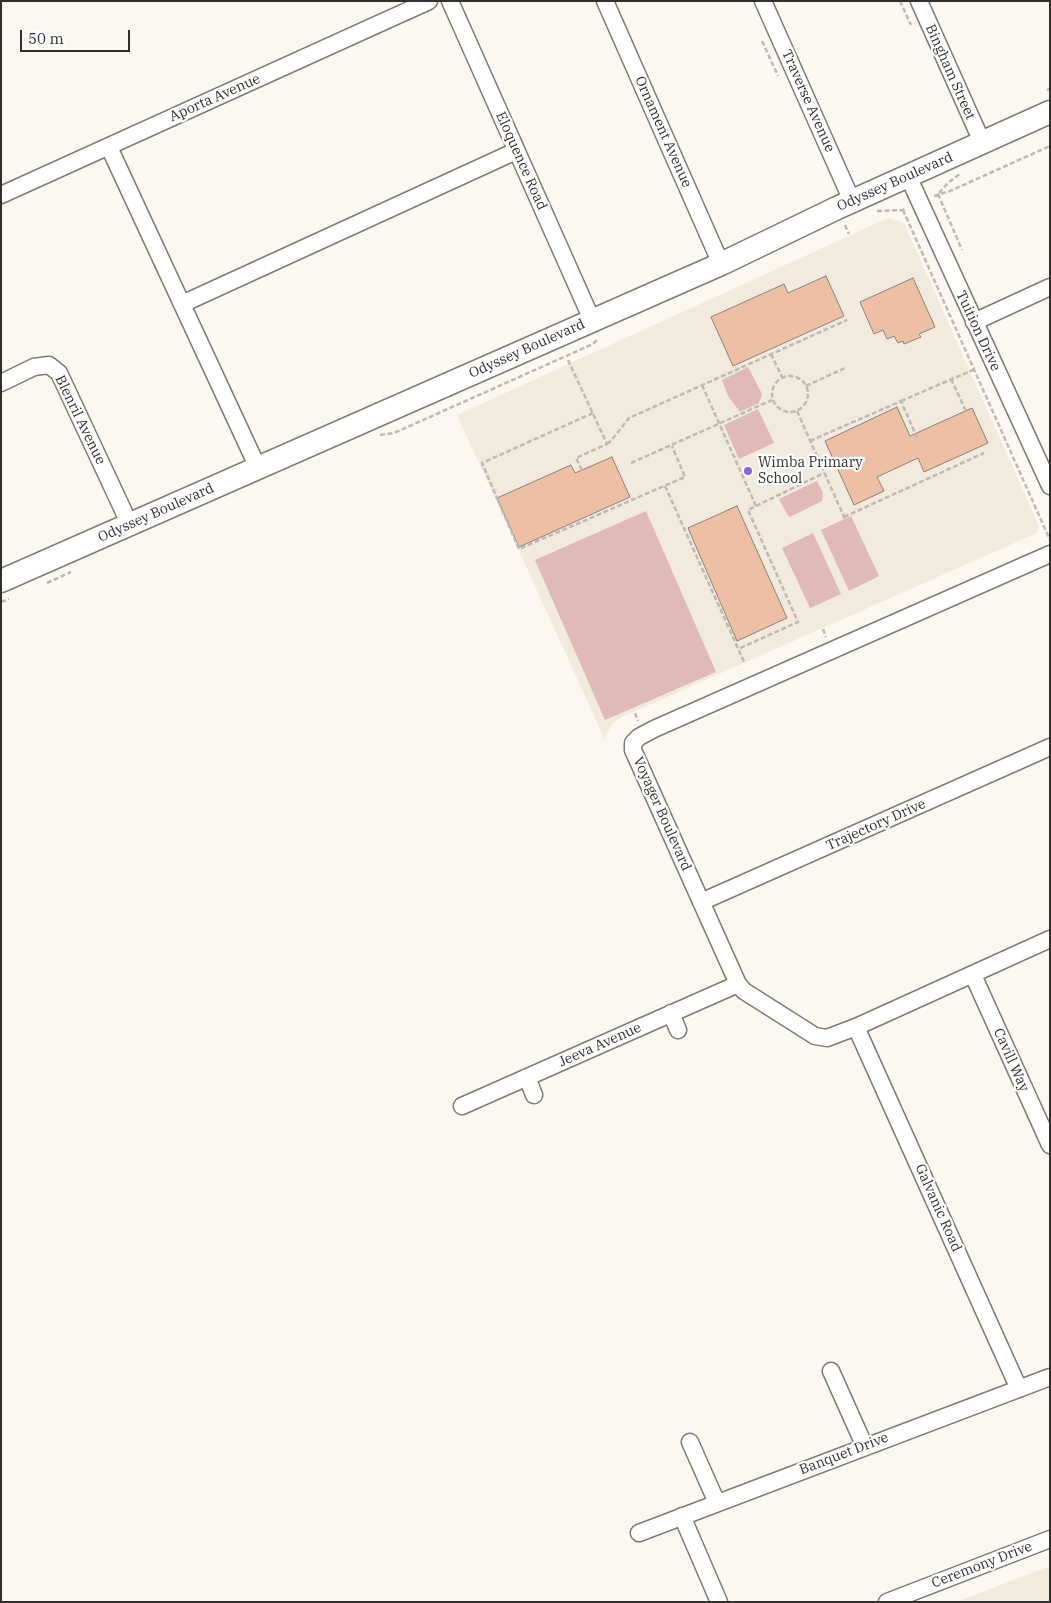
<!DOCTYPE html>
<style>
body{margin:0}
#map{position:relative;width:1051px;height:1603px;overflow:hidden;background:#fcf8f1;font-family:"IBM Plex Serif",serif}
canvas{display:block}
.frame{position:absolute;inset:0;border:2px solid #302f2c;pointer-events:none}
.scale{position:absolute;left:20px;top:30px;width:110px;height:22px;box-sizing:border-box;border:2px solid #302f2c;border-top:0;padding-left:6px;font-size:15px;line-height:18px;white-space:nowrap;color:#302f2c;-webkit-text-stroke:4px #fff;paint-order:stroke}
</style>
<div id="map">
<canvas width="1051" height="1603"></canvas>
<div class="frame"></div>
<div class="scale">50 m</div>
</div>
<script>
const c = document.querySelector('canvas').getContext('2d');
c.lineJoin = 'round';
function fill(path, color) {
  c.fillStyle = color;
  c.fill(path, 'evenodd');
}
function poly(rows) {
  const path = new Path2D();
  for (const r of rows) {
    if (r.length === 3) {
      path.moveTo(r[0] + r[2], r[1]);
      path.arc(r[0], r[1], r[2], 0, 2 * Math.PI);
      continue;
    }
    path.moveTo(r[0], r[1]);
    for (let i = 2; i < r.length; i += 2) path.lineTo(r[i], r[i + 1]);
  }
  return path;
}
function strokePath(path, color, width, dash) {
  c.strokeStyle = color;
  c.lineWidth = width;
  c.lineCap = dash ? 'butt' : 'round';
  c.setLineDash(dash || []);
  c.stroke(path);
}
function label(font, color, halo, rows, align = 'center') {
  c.font = font + ' "IBM Plex Serif",serif';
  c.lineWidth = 4.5;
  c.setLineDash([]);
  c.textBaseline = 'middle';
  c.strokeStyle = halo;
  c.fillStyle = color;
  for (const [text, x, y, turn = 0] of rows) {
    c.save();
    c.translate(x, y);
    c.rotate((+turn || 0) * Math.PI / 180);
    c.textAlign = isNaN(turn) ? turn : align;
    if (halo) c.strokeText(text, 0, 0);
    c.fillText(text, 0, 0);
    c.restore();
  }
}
fill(poly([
 [888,218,904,223,1039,526,1037,533,622,717,613,723,606,735,605,740,457,415],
 [1050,1566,1050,1602,956,1602]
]), '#f2eadc');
fill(poly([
 [748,367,762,394,759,403,740,412,728,396,722,380],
 [758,409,774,443,739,459,724,425],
 [817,481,823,493,822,501,790,517,787,514,779,499],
 [646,511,716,672,605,720,535,560],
 [851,516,879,576,849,591,821,530],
 [813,533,841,594,810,608,782,548]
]), '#e0bab7');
const building = poly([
 [826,276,844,316,733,366,711,317,784,284,788,293,826,276],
 [913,278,935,327,919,334,921,337,904,344,903,341,898,343,894,336,887,339,883,330,874,334,860,302,913,278],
 [897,407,910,436,972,408,988,443,924,472,918,458,877,477,884,491,854,505,825,441,897,407],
 [612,457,630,497,519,547,497,498,571,465,575,473,612,457],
 [737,506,787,618,737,641,688,528,737,506]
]);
fill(building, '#edbfa5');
strokePath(building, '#89827e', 1);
const street = poly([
 [450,1,592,320],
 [605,1,721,264],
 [763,1,852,201],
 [919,1,982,142],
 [109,147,258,468],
 [908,176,1050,486],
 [1,195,429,1],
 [182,304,516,151],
 [974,322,1050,287],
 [1,383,34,367,49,365,59,373,130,525],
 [1050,554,654,729,639,737,633,743,633,750,738,984,744,991,815,1036,827,1038,856,1027,1050,939],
 [701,902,1050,747],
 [973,975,1050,1145],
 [671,1013,678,1030],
 [856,1027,1019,1389],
 [527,1077,534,1095],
 [462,1106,738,984],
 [831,1371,865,1447],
 [690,1442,717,1503],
 [682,1516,719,1602],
 [639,1533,1050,1377],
 [887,1602,1050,1539]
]);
const secondary = poly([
 [1,581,721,264,837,208,1050,112]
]);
strokePath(street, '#7e7b75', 19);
strokePath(secondary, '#7e7b75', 25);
strokePath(poly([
 [900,1,911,25],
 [762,41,778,76],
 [1047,90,1050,89],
 [939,193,948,183,961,173],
 [938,194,962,250],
 [934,196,950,191,1050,146],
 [903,210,1050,540],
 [877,211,903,210,906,208],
 [845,225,849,234],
 [771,354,782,377],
 [568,360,607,444,576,458,582,470],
 [790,394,18],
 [951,379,966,411],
 [702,385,756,506,748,510,798,622,738,649],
 [806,386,845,368],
 [901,401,973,370],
 [797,411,845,519],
 [593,413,482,463,519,549,685,477,672,446],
 [380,435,394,433,593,344,598,339],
 [810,441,901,401,917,438],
 [607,444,611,441,629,418,847,320],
 [631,463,772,400],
 [665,486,745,664],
 [756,506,824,473],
 [844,517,984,453],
 [47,583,71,572],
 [1,602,9,599],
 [823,629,826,637],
 [635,713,638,721]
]), '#bdb9b4', 2.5, [5, 2.5]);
strokePath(street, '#fff', 16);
strokePath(secondary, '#fff', 22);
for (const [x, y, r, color] of [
 [748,471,5,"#8f61db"]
]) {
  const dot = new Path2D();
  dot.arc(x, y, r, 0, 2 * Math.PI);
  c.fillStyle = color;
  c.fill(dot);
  strokePath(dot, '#fff', 2);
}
label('14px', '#302f2c', '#fff', [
 ["Bingham Street",950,72,66],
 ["Aporta Avenue",215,98,-24],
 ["Traverse Avenue",808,101,66],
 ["Ornament Avenue",663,132,66],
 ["Eloquence Road",521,161,66],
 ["Odyssey Boulevard",895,182,-24],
 ["Tuition Drive",978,331,65],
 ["Odyssey Boulevard",527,349,-24],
 ["Blenril Avenue",80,420,64],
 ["Odyssey Boulevard",156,513,-24],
 ["Voyager Boulevard",662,814,66],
 ["Trajectory Drive",876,825,-24],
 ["Jeeva Avenue",600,1045,-24],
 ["Cavill Way",1011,1060,66],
 ["Galvanic Road",938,1208,66],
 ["Banquet Drive",844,1454,-21],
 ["Ceremony Drive",982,1565,-21]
]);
label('14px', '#302f2c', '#fff', [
 ["Wimba Primary",758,463],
 ["School",758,479]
], 'left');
</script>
